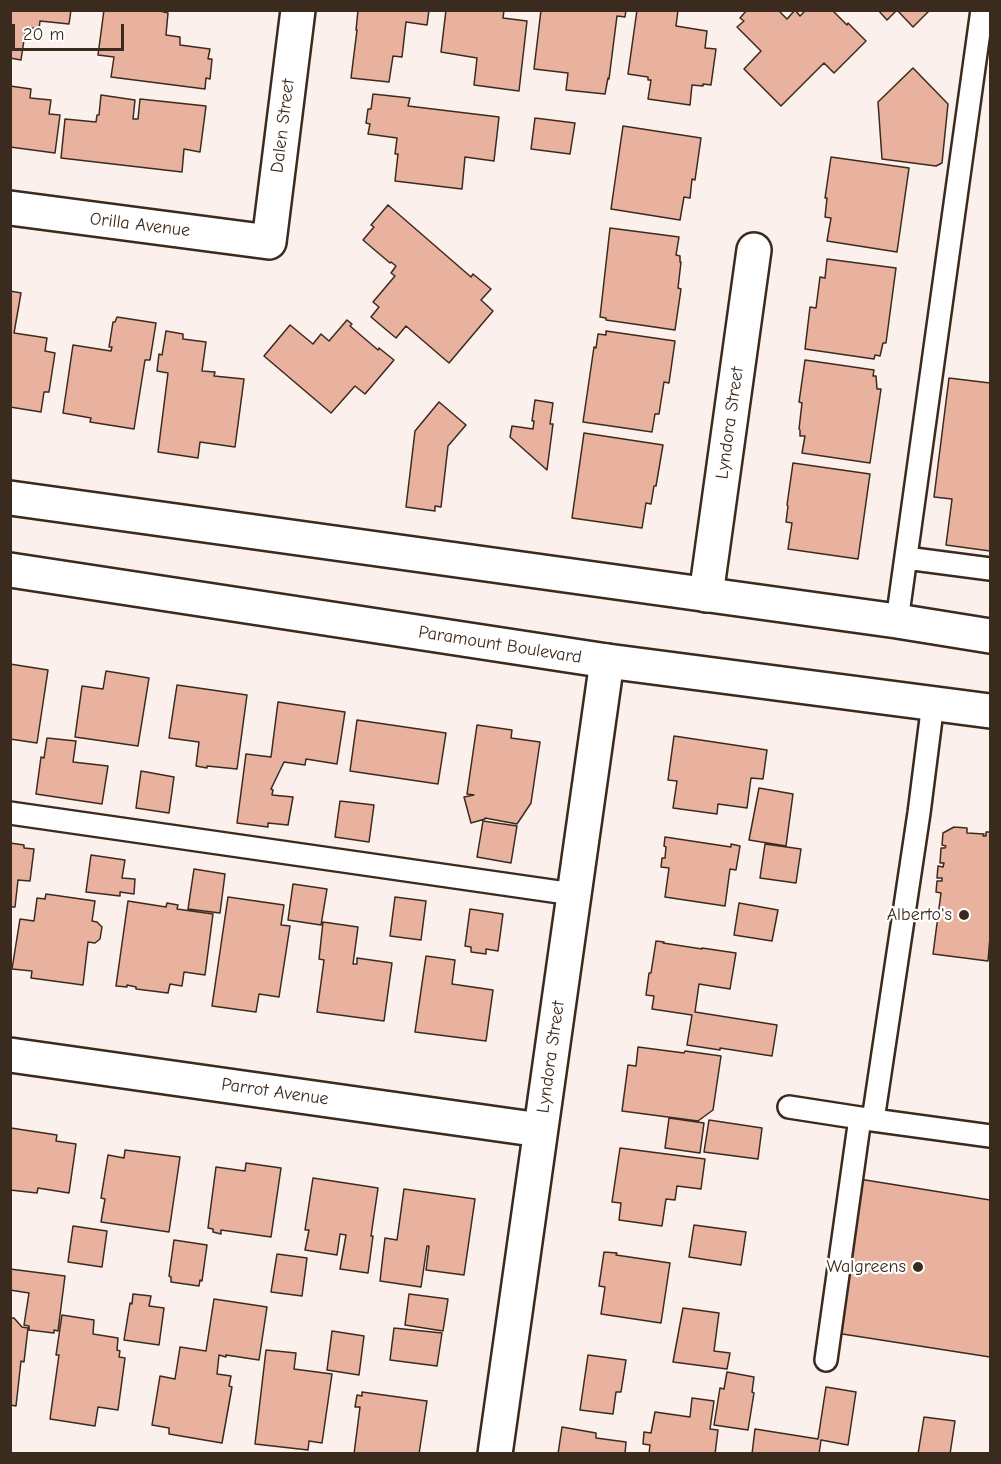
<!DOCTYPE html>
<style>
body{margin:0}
#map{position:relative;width:1001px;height:1464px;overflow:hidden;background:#fbf0ec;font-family:"Comic Neue",sans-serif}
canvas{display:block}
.frame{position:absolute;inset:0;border:12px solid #3b2a1e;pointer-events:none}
.scale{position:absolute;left:12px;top:24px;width:112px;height:27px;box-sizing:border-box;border:3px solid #3b2a1e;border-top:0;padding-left:8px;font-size:18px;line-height:21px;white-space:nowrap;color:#3b2a1e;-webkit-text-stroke:4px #fff;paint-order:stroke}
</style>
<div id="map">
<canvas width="1001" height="1464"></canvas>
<div class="frame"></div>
<div class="scale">20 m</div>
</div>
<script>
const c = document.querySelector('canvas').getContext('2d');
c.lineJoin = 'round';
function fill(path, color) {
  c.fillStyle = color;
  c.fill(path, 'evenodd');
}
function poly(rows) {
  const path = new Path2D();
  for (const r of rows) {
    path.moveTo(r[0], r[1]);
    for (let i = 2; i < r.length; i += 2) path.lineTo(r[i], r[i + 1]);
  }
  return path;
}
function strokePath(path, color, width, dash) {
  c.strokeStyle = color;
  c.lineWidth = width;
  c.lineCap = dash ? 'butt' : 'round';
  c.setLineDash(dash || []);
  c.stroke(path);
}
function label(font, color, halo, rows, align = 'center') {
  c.font = font + ' "Comic Neue",sans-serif';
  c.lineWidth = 4.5;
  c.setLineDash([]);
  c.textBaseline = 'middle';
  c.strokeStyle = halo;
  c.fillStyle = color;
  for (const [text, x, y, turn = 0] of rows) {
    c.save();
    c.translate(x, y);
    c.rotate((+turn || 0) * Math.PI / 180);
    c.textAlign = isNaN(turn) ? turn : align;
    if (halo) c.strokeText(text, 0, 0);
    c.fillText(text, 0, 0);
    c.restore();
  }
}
const building = poly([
 [10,10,71,10,69,24,40,21,39,29,26,27,21,60,10,58,10,10],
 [104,10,156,10,168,13,166,35,180,37,180,45,210,49,208,59,212,59,210,79,206,78,205,89,111,77,114,57,98,55,104,10],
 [358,10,429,10,427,25,406,22,402,57,393,56,389,82,351,78,357,30,356,30,358,10],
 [446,10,504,10,503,18,527,21,519,91,474,85,477,58,441,52,446,10],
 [541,10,626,10,625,17,617,16,609,79,608,78,605,94,566,90,568,73,534,69,541,10],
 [637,10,678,10,676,26,707,31,705,48,716,49,711,85,703,84,703,86,692,85,690,105,648,99,651,80,648,80,648,77,628,74,637,10],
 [747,10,778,10,787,19,795,10,800,16,806,10,832,10,847,25,848,23,866,41,834,73,824,63,781,106,744,69,761,51,737,27,744,21,740,18,747,10],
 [878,10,897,10,887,20,878,10],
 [897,10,930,10,913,27,897,10],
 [913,68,948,104,942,163,936,166,882,159,878,102,913,68],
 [10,86,31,89,30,98,51,100,49,114,60,115,55,153,10,147,10,86],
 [373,94,410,98,408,106,499,117,494,161,465,157,462,189,395,181,398,154,395,154,397,138,368,134,370,124,366,123,368,109,371,109,373,94],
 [101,95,135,100,133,119,138,119,140,99,206,106,200,152,184,149,182,172,61,158,65,119,96,122,97,115,99,115,101,95],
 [535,118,575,123,570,154,531,149,535,118],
 [623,126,701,138,695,180,692,179,690,198,684,197,680,220,611,209,623,126],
 [831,157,909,168,897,252,827,241,831,218,825,217,827,198,825,198,831,157],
 [388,205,471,277,473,274,491,289,481,300,493,311,449,363,406,326,396,338,371,317,379,307,373,302,395,276,391,273,396,266,391,262,390,263,363,240,374,227,371,225,388,205],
 [610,228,679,237,676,255,680,256,680,262,681,262,678,288,681,289,675,330,606,320,606,318,600,317,610,228],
 [827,259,896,268,886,343,883,343,880,356,875,355,874,359,805,349,810,307,816,308,820,277,825,278,827,259],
 [10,291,21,293,14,333,47,338,45,351,55,353,49,392,44,392,41,412,10,407,10,291],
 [117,317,156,323,150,360,145,360,134,429,90,422,91,418,63,413,73,345,111,351,112,347,109,347,113,322,115,322,117,317],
 [347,320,352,324,350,326,378,350,379,348,394,360,365,394,355,386,331,413,264,356,290,325,313,344,321,334,329,341,347,320],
 [166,331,183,334,183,339,206,342,202,371,215,372,214,376,244,379,235,447,200,442,198,458,158,452,168,373,157,371,159,354,162,355,166,331],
 [606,331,675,341,669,383,664,382,659,414,655,414,652,432,583,422,594,347,596,348,598,334,606,335,606,331],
 [805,360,874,370,873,376,876,376,877,389,881,389,870,463,802,453,805,436,800,436,800,430,799,429,802,403,799,402,805,360],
 [949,378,990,383,990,551,946,545,952,499,934,497,949,378],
 [535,400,553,403,550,424,553,424,547,470,510,437,512,426,533,429,534,421,532,421,535,400],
 [439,402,466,425,448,446,441,507,435,506,435,511,406,507,415,431,439,402],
 [584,433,663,445,656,486,654,486,651,504,646,503,642,528,572,518,584,433],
 [793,463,870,474,858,559,788,549,792,523,786,522,788,506,787,505,793,463],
 [10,664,48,670,37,743,10,739,10,664],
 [106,671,149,678,138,746,75,737,82,686,103,689,106,671],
 [177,685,247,695,237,769,207,766,207,768,196,766,199,742,169,738,177,685],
 [278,702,345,712,337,764,306,759,305,765,284,762,271,789,273,790,272,795,293,797,288,825,268,823,268,827,237,823,246,754,271,757,278,702],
 [357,720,446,733,438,784,350,771,357,720],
 [477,725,512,730,511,738,540,742,531,803,517,824,485,818,485,819,471,823,464,797,474,795,467,794,477,725],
 [674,736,767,750,763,779,751,778,747,808,718,804,717,814,673,808,677,781,668,780,674,736],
 [47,738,76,741,73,762,108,766,102,804,36,794,41,757,44,758,47,738],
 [141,771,174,777,169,813,136,808,141,771],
 [759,788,793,794,786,846,749,840,759,788],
 [340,801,374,805,369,842,335,837,340,801],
 [483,821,517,826,511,863,477,857,483,821],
 [954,827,967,828,967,833,984,834,983,836,986,836,986,832,990,832,990,937,988,961,933,954,941,893,936,892,937,881,942,881,942,878,937,878,938,866,943,867,944,863,940,863,941,848,945,848,946,846,942,845,943,833,954,827],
 [665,837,731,847,731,844,740,846,736,870,730,869,725,906,665,897,669,868,661,867,662,858,665,858,666,847,664,846,665,837],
 [10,843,24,845,24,848,34,849,30,881,18,880,15,907,10,907,10,843],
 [765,844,801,849,796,883,760,878,765,844],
 [91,855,125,860,122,878,135,879,134,894,120,892,120,896,86,892,91,855],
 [194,869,225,874,220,913,188,909,194,869],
 [293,884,327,889,321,925,288,920,293,884],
 [46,894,95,901,92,921,97,922,102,927,100,939,95,943,88,942,83,985,31,978,32,971,12,969,20,919,34,921,37,898,45,899,46,894],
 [228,897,284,905,281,925,290,926,279,997,259,994,256,1012,212,1006,228,897],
 [395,897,426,901,421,940,390,936,395,897],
 [128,901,166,907,167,903,178,905,177,909,213,914,205,975,184,972,182,986,170,984,168,993,136,989,136,987,127,985,127,987,116,986,128,901],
 [739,903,778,910,772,941,734,935,739,903],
 [470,909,503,914,498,951,486,949,486,954,471,952,471,947,465,946,470,909],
 [323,922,358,927,353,964,357,964,357,958,392,963,384,1021,317,1012,324,960,319,959,323,922],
 [656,941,664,942,663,943,702,949,702,948,736,953,730,989,699,984,695,1012,777,1025,772,1056,720,1048,720,1050,687,1045,692,1015,652,1009,654,996,646,995,649,973,651,973,656,941],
 [426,956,455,960,452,984,493,990,486,1041,415,1032,426,956],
 [638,1047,684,1053,685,1051,721,1056,713,1110,698,1121,622,1111,628,1065,636,1066,638,1047],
 [669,1118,704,1123,700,1153,665,1148,669,1118],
 [709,1120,762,1128,758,1159,704,1152,709,1120],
 [11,1128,57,1135,56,1141,76,1144,69,1193,38,1188,37,1193,10,1190,11,1128],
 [620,1148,705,1159,701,1189,677,1186,675,1200,666,1199,662,1226,619,1220,621,1203,612,1202,620,1148],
 [125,1150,180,1157,169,1232,101,1222,105,1199,101,1198,108,1155,124,1158,125,1150],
 [246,1163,281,1168,271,1237,221,1230,221,1234,213,1232,213,1229,208,1228,216,1167,245,1171,246,1163],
 [313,1178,378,1188,371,1236,373,1236,368,1273,340,1269,346,1235,340,1234,337,1255,305,1250,309,1230,305,1230,313,1178],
 [859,1179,990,1200,990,1357,836,1333,859,1179],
 [404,1189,475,1199,464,1275,426,1270,429,1246,427,1246,421,1287,380,1281,385,1238,397,1240,404,1189],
 [694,1225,746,1232,741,1265,689,1257,694,1225],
 [73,1226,107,1231,102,1267,68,1262,73,1226],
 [174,1240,207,1245,202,1281,200,1280,199,1286,171,1282,171,1277,169,1276,174,1240],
 [604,1252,617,1253,616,1255,670,1263,661,1323,601,1314,605,1287,599,1286,604,1252],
 [277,1254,307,1258,302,1296,271,1292,277,1254],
 [10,1269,65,1276,58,1331,54,1330,54,1333,29,1330,29,1326,24,1325,29,1293,10,1290,10,1269],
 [133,1294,151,1296,149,1306,164,1308,159,1345,124,1340,130,1303,132,1304,133,1294],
 [409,1294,448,1299,443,1331,405,1325,409,1294],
 [214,1299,267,1307,259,1360,226,1355,226,1357,219,1355,217,1374,231,1376,229,1386,232,1387,222,1443,169,1434,169,1428,152,1425,160,1376,175,1379,180,1347,206,1351,214,1299],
 [683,1308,719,1313,714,1351,730,1353,727,1369,673,1362,683,1308],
 [62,1315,94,1320,93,1334,118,1338,117,1350,120,1351,119,1357,125,1358,118,1410,98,1407,95,1426,50,1419,59,1355,56,1355,62,1315],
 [10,1318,14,1318,22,1327,28,1328,24,1362,21,1361,16,1406,10,1405,10,1318],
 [394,1328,442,1333,437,1366,390,1360,394,1328],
 [332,1331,364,1336,359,1375,327,1370,332,1331],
 [266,1350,296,1353,294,1369,332,1374,322,1443,309,1441,308,1450,255,1444,266,1350],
 [588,1355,626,1360,621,1392,616,1392,613,1414,580,1410,588,1355],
 [727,1372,754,1377,752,1392,754,1393,748,1430,714,1425,720,1388,724,1389,727,1372],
 [826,1387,856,1392,848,1445,821,1440,819,1454,752,1454,755,1429,818,1439,826,1387],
 [362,1392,427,1401,419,1454,354,1454,360,1407,355,1407,357,1395,362,1396,362,1392],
 [692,1398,714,1401,710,1429,718,1430,715,1454,649,1454,650,1445,643,1444,644,1432,651,1433,655,1412,690,1417,692,1398],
 [924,1417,955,1421,950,1454,918,1454,924,1417],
 [562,1427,596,1433,596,1438,626,1442,625,1454,558,1454,562,1427]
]);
fill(building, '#e9b29e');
strokePath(building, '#3b2a1e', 1.5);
const service = poly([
 [906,558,990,569],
 [897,621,982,10],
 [10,813,573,894],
 [789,1107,873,1120,919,813,933,703],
 [873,1120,990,1136],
 [826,1360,860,1118]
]);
const minor = poly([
 [10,208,269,242,298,10],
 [706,595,754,250],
 [10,1055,540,1130],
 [495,1454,607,661]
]);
const secondary = poly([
 [10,498,897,621,990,636],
 [10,570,607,661,990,711]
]);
strokePath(service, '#3b2a1e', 26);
strokePath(minor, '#3b2a1e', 38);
strokePath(secondary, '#3b2a1e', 38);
strokePath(service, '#fff', 21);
strokePath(minor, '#fff', 33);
strokePath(secondary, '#fff', 33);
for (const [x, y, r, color] of [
 [964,915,6,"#3b2a1e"],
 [918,1267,6,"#3b2a1e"]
]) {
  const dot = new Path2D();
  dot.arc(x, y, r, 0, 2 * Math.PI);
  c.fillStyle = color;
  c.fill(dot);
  strokePath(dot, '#fff', 2);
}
label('18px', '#3b2a1e', '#fff', [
 ["Dalen Street",283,126,-83],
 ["Orilla Avenue",140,225,7],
 ["Lyndora Street",730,423,-82],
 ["Paramount Boulevard",500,645,9],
 ["Lyndora Street",551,1057,-82],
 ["Parrot Avenue",275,1092,8]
]);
label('18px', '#3b2a1e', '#fff', [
 ["Alberto's",952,915],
 ["Walgreens",906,1267]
], 'right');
</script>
